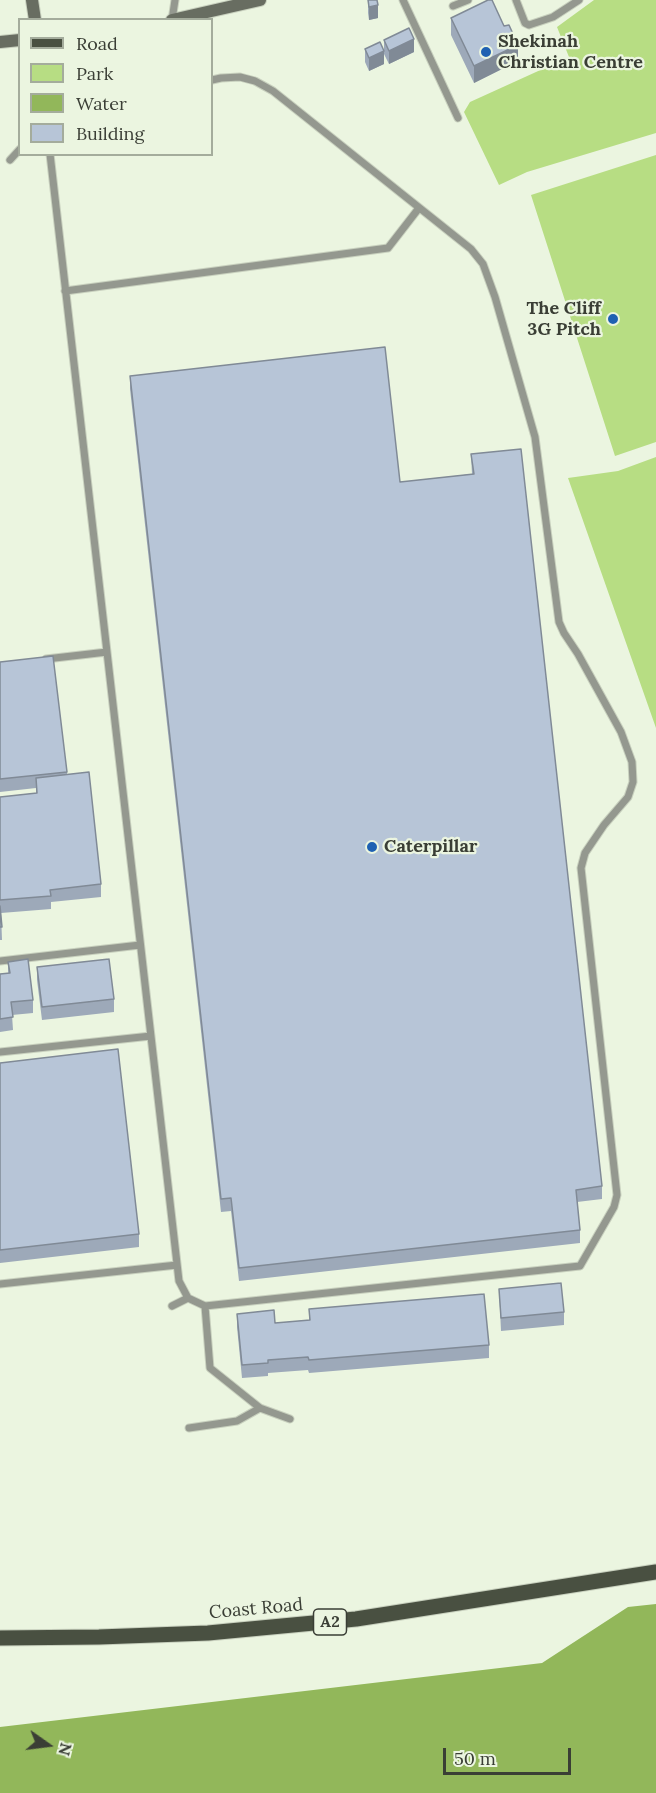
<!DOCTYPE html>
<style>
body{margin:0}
#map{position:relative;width:656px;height:1793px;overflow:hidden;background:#ebf5e0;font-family:Lora,serif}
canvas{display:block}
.legend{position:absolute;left:18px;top:18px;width:195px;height:138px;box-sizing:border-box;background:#ebf5e0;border:2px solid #a4ac9c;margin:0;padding:8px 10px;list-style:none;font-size:18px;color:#3a3e35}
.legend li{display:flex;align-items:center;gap:12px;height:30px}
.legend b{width:30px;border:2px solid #a4ac9c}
.north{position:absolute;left:18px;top:1715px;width:60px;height:60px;-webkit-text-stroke:4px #ebf5e0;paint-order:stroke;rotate:104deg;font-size:16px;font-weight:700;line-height:24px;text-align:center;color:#3a3e35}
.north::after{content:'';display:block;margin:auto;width:21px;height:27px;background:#3a3e35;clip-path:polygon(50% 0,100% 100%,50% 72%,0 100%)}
.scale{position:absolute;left:443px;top:1748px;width:128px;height:27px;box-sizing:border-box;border:3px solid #3a3e35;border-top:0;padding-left:8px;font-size:18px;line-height:21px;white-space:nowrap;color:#3a3e35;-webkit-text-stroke:4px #ebf5e0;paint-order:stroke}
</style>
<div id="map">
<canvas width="656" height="1793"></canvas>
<ul class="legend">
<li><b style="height:8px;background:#495041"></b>Road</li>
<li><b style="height:16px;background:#b7dd83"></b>Park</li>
<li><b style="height:16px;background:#92b75a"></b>Water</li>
<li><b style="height:16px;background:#b7c5d7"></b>Building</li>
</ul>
<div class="north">N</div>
<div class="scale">50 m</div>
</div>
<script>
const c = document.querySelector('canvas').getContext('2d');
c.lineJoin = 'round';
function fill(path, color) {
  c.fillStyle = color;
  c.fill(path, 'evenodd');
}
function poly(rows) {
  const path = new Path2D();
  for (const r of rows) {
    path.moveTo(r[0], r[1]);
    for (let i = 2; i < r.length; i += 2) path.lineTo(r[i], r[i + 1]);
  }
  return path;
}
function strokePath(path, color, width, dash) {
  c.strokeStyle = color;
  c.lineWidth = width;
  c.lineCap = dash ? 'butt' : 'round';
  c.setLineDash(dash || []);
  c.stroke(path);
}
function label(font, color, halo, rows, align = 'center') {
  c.font = font + ' Lora,serif';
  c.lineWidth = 4.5;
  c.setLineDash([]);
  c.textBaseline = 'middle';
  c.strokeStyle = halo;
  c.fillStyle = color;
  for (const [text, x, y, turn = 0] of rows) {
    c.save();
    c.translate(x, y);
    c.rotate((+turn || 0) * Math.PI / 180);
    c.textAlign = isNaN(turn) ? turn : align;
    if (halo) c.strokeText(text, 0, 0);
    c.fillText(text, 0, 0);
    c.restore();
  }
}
fill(poly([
 [594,0,656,0,656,133,527,172,499,185,464,112,470,102,569,57,557,27],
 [656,155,656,442,615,456,531,195],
 [656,457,656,728,568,478,618,471]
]), '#b7dd83');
fill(poly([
 [656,1604,656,1793,0,1793,0,1727,542,1663,628,1607]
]), '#92b75a');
const lane = poly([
 [403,0,458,118],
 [516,0,525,23,529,25,553,17,579,0],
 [453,6,468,0],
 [172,20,175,0],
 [50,154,179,1281,188,1298,205,1306,580,1266,614,1207,617,1195,581,868,585,853,604,825,628,797,633,782,632,762,621,732,578,654,564,633,559,622,535,437,495,297,483,264,471,249,273,91,255,81,240,77,221,78,212,80],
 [10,160,20,149],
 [65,291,388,248,419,208],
 [46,659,107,652],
 [0,961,140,945],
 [0,1052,151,1036],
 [0,1284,177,1265],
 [172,1306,188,1298],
 [205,1306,210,1368,260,1408,290,1419],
 [189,1428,237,1421,260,1408]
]);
const secondary = poly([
 [32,0,35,20],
 [172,20,260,0],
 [0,42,20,40]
]);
const primary = poly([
 [0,1638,99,1637,208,1633,356,1619,656,1572]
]);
strokePath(lane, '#c8d0be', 9);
strokePath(secondary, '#c8d0be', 14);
strokePath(primary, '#c8d0be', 17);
strokePath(lane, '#94988f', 7);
strokePath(secondary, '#686d61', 12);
strokePath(primary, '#495041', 15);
fill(poly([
 [368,0,378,18,369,20,368,13],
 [451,18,518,61,474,83,451,35],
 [384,40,414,52,389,64,384,54,384,64,369,71,365,62,365,49,384,50],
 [130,376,400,482,472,474,471,454,602,1186,602,1199,577,1202,580,1230,580,1243,239,1281,231,1211,221,1212,130,389],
 [0,662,67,772,67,774,101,884,101,897,51,902,51,909,1,913,2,940,0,940,0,797,36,793,36,788,0,792],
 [8,962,33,1000,33,1013,12,1015,13,1030,0,1032,0,974,8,973],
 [37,967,114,999,114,1012,42,1020,37,980],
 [0,1063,139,1234,139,1247,0,1263],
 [499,1289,564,1312,564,1325,501,1331],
 [309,1309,489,1345,489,1358,309,1373,308,1370,268,1373,268,1376,242,1378,237,1327,237,1314,275,1323,309,1320]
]), '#9da9b9');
fill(poly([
 [378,5,378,18,369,20,369,7],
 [414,39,414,52,389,64,389,51],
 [518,45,518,61,474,83,474,66],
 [384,51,384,64,369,71,369,58]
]), '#808a96');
const building = poly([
 [368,0,377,0,378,5,369,7,368,0],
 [488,0,492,0,504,26,509,25,518,45,474,66,451,18,488,0],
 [409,28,414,39,389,51,384,40,409,28],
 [380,42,384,51,369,58,365,49,380,42],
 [385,347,400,482,474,474,471,454,521,449,602,1186,576,1190,580,1230,239,1268,231,1198,221,1199,130,376,385,347],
 [53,656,67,772,0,779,0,662,53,656],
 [89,772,101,884,50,890,51,896,0,900,0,797,37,793,36,778,89,772],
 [0,906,2,927,0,927,0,906],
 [28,959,33,1000,11,1002,13,1017,0,1019,0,974,10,973,8,962,28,959],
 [109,959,114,999,42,1007,37,967,109,959],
 [118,1049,139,1234,0,1250,0,1063,118,1049],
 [561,1283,564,1312,501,1318,499,1289,561,1283],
 [484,1294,489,1345,309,1360,308,1357,268,1360,268,1363,242,1365,237,1314,274,1310,275,1323,310,1320,309,1309,484,1294]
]);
fill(building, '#b7c5d7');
strokePath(building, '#808a96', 1.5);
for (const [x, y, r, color] of [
 [486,52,6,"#1f61b2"],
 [613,319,6,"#1f61b2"],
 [372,847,6,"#1f61b2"]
]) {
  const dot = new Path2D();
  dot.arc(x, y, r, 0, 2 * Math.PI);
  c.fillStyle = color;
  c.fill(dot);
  strokePath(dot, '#ebf5e0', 2);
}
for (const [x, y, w] of [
 [330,1622,33]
]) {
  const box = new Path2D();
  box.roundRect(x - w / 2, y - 13, w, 26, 4.5);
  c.fillStyle = '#ebf5e0';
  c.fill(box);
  strokePath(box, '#3a3e35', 1.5);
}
label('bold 16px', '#3a3e35', null, [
 ["A2",330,1622]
]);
label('bold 18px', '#3a3e35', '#ebf5e0', [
 ["Shekinah",498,42],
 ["Christian Centre",498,63],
 ["The Cliff",601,309,"right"],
 ["3G Pitch",601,330,"right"],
 ["Caterpillar",384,847]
], 'left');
label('18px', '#3a3e35', '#ebf5e0', [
 ["Coast Road",256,1609,-5]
]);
</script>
